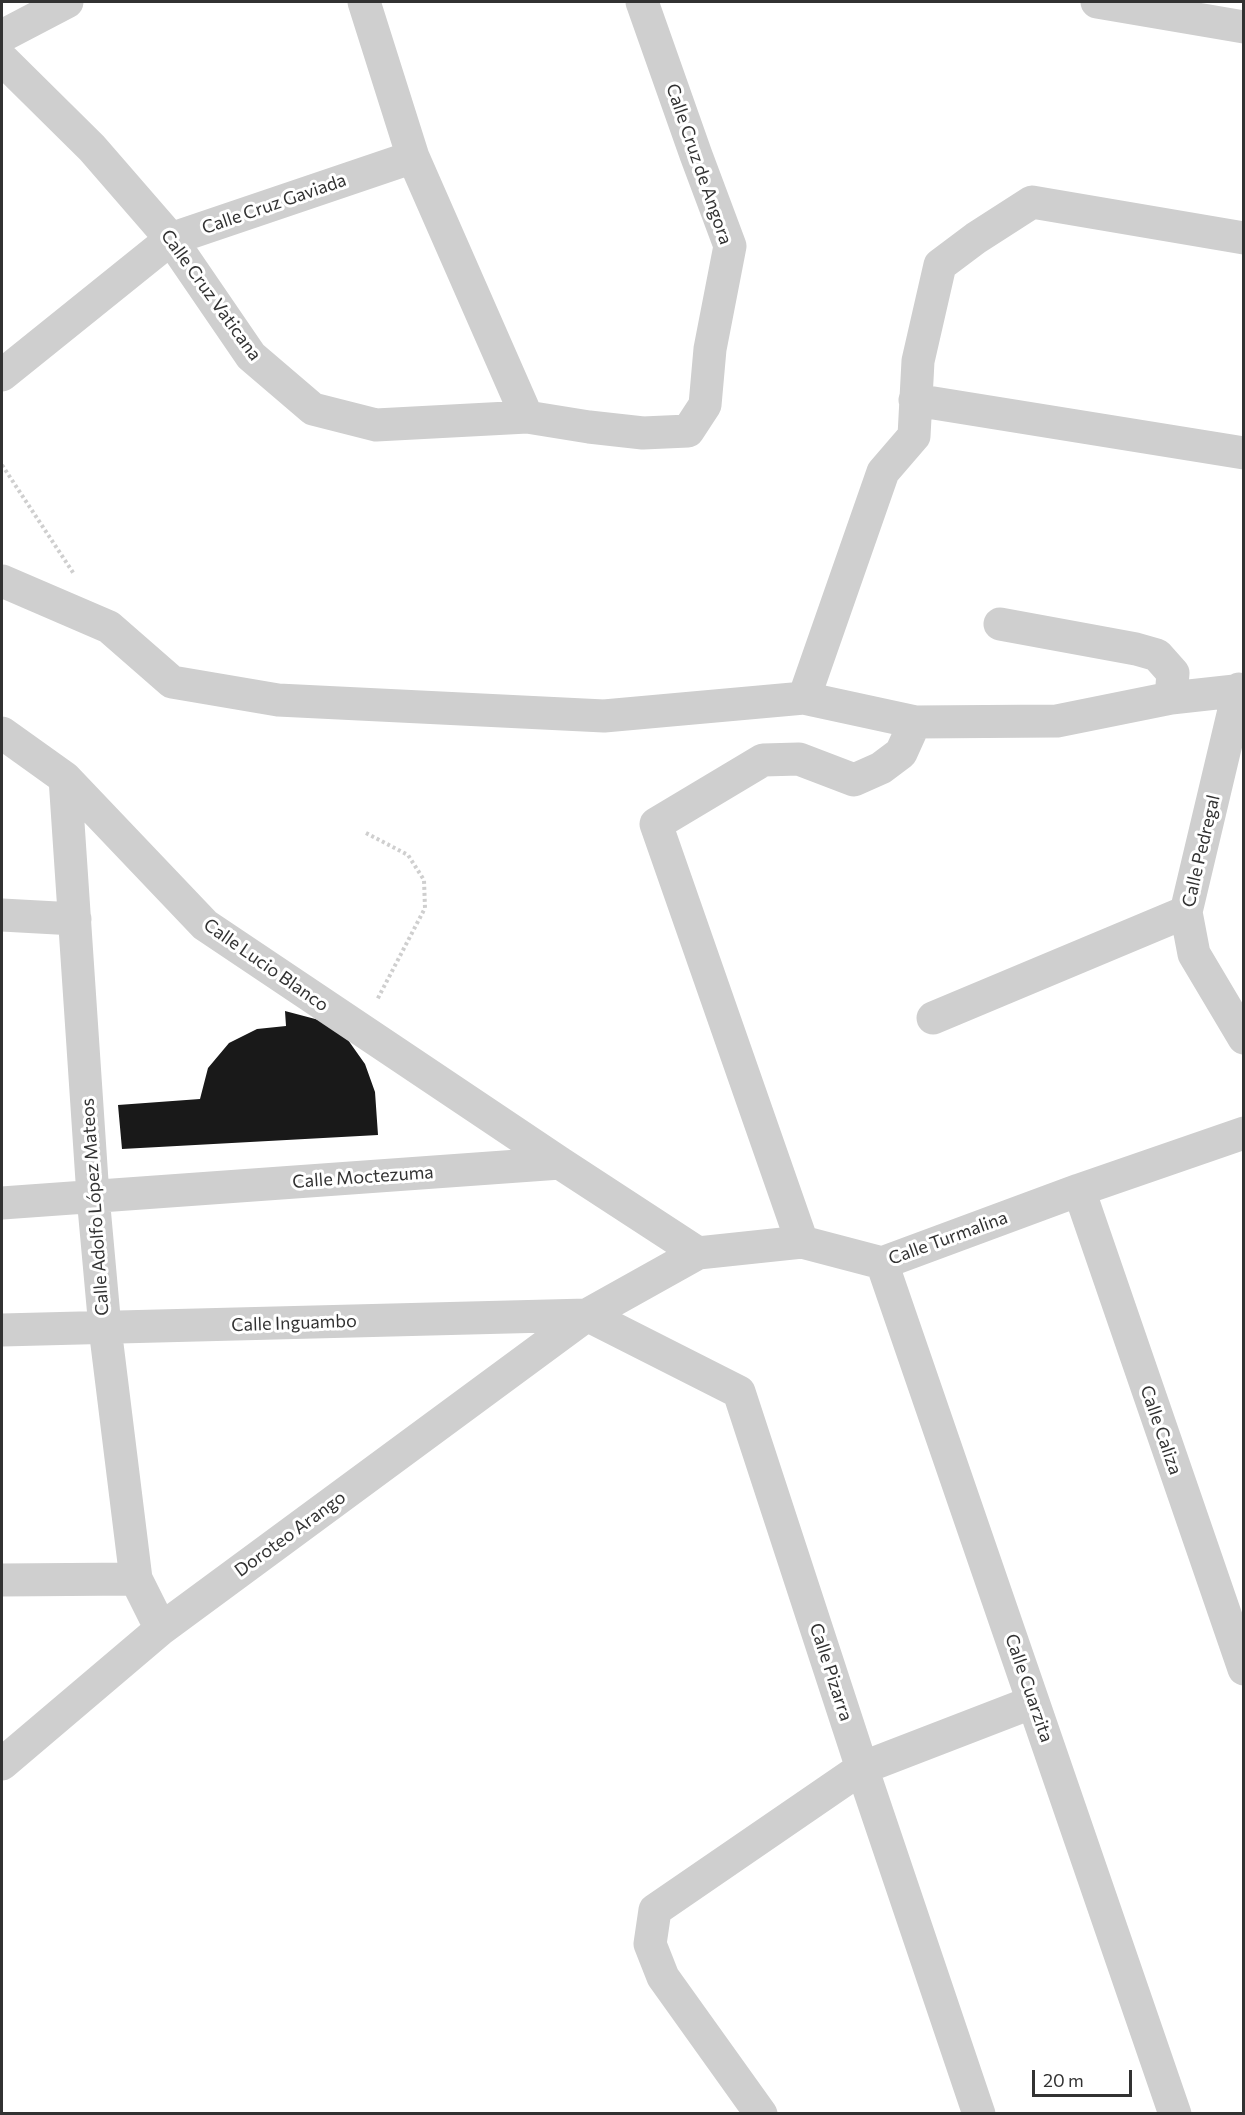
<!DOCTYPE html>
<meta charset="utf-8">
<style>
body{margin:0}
#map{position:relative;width:1245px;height:2115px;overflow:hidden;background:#fff;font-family:Commissioner,sans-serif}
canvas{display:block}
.frame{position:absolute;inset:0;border:3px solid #323232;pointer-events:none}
.scale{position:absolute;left:1032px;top:2070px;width:100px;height:27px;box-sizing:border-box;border:3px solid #323232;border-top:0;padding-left:8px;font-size:18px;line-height:21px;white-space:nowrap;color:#323232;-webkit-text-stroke:4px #fff;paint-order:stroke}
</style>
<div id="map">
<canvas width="1245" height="2115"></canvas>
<div class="frame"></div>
<div class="scale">20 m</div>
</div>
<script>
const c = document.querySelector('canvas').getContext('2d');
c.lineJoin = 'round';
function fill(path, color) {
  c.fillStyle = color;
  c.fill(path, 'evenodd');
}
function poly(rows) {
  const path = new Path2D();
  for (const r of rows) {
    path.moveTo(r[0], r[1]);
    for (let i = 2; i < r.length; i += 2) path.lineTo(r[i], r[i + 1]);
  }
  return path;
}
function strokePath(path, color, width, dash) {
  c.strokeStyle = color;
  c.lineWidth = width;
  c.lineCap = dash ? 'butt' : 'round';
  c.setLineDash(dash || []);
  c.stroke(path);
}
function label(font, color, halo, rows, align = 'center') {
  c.font = font + ' Commissioner,sans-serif';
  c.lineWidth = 6;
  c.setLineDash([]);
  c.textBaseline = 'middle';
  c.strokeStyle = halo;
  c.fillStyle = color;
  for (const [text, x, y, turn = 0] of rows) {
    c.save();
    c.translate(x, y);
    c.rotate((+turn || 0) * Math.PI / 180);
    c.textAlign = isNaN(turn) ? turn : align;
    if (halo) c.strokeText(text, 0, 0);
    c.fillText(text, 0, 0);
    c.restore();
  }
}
fill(poly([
 [285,1011,319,1020,348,1040,365,1064,375,1092,378,1135,122,1149,118,1105,200,1099,208,1068,229,1043,257,1029,286,1026]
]), '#191919');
strokePath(poly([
 [2,465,74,574],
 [366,833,408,855,424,880,425,908,377,1000]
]), '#cfcfcf', 4, [3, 3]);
strokePath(poly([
 [364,2,413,157,527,417],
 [1097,2,1244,27],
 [2,36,67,2],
 [2,59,92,148,171,239,251,356,313,409,376,425,527,417,589,427,643,433,688,431,705,405,710,349,730,246,696,155,642,2],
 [2,375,171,239,413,157],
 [915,400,1244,453],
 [2,581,109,627,172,682,278,700,604,716,804,698,915,722,1057,721,1171,698,1244,690],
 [1000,624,1136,649,1157,655,1173,673,1171,698],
 [1239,689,1186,912,1194,954,1244,1038],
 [804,698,883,472,914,436,918,361,940,265,976,238,1032,202,1244,238],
 [2,733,65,778,205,925,560,1163,698,1253],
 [65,778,93,1196,105,1328,136,1579,161,1629],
 [2,915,75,919],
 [933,1018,1186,912],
 [1079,1190,1244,1669],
 [2,1203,560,1163],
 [802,1242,656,824,763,760,799,759,854,780,881,768,901,753,915,722],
 [882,1263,1175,2114],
 [2,1330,587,1315,739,1392,862,1768,979,2114],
 [2,1580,136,1579],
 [2,1764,161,1629,587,1315,698,1253,802,1242,882,1263,1079,1190,1244,1133],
 [761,2114,663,1977,650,1944,655,1910,862,1768,1033,1702]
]), '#cfcfcf', 33);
label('18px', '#323232', '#fff', [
 ["Calle Cruz de Angora",699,164,71],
 ["Calle Cruz Gaviada",274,204,-19],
 ["Calle Cruz Vaticana",211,295,54],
 ["Calle Pedregal",1201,851,-77],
 ["Calle Lucio Blanco",266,965,35],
 ["Calle Moctezuma",363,1177,-4],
 ["Calle Adolfo López Mateos",95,1207,-94],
 ["Calle Turmalina",948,1238,-20],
 ["Calle Inguambo",294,1323,-2],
 ["Calle Caliza",1161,1430,71],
 ["Doroteo Arango",290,1534,-36],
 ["Calle Pizarra",831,1672,72],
 ["Calle Cuarzita",1029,1688,71]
]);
</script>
